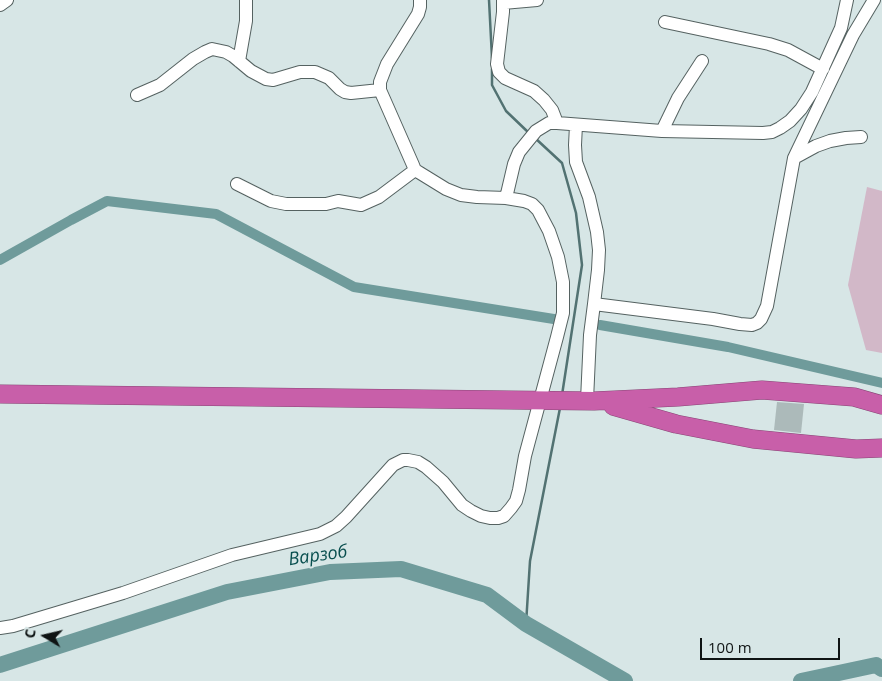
<!DOCTYPE html>
<meta charset="utf-8">
<style>
body{margin:0}
#map{position:relative;width:882px;height:681px;overflow:hidden;background:#d7e6e6;font-family:"Open Sans",sans-serif}
canvas{display:block}
.north{position:absolute;left:20px;top:611px;width:50px;height:50px;-webkit-text-stroke:4px #d7e6e6;paint-order:stroke;rotate:279deg;font-size:14px;font-weight:700;line-height:20px;text-align:center;color:#0f1414}
.north::after{content:'';display:block;margin:auto;width:18px;height:22px;background:#0f1414;clip-path:polygon(50% 0,100% 100%,50% 72%,0 100%)}
.scale{position:absolute;left:700px;top:638px;width:140px;height:22px;box-sizing:border-box;border:2px solid #0f1414;border-top:0;padding-left:6px;font-size:15px;line-height:18px;white-space:nowrap;color:#0f1414;-webkit-text-stroke:4px #d7e6e6;paint-order:stroke}
</style>
<div id="map">
<canvas width="882" height="681"></canvas>
<div class="north">С</div>
<div class="scale">100 m</div>
</div>
<script>
const c = document.querySelector('canvas').getContext('2d');
c.lineJoin = 'round';
function fill(path, color) {
  c.fillStyle = color;
  c.fill(path, 'evenodd');
}
function poly(rows) {
  const path = new Path2D();
  for (const r of rows) {
    path.moveTo(r[0], r[1]);
    for (let i = 2; i < r.length; i += 2) path.lineTo(r[i], r[i + 1]);
  }
  return path;
}
function strokePath(path, color, width, dash) {
  c.strokeStyle = color;
  c.lineWidth = width;
  c.lineCap = dash ? 'butt' : 'round';
  c.setLineDash(dash || []);
  c.stroke(path);
}
function label(font, color, halo, rows, align = 'center') {
  c.font = font + ' "Open Sans",sans-serif';
  c.lineWidth = 4;
  c.setLineDash([]);
  c.textBaseline = 'middle';
  c.strokeStyle = halo;
  c.fillStyle = color;
  for (const [text, x, y, turn = 0] of rows) {
    c.save();
    c.translate(x, y);
    c.rotate((+turn || 0) * Math.PI / 180);
    c.textAlign = isNaN(turn) ? turn : align;
    if (halo) c.strokeText(text, 0, 0);
    c.fillText(text, 0, 0);
    c.restore();
  }
}
fill(poly([
 [867,187,882,191,882,353,866,350,848,285]
]), '#d2b8c8');
strokePath(poly([
 [489,0,492,58],
 [492,69,492,85,506,111,529,133],
 [535,138,562,163,576,213,582,265,562,395],
 [526,624,530,561,560,408]
]), '#527272', 2.5);
strokePath(poly([
 [0,260,71,220,107,201,216,214,354,287,560,320],
 [600,325,728,347,882,383]
]), '#6f9b9b', 10);
strokePath(poly([
 [0,665,227,592,330,572,401,569,487,595,526,624,625,681],
 [801,681,876,665,882,669]
]), '#6f9b9b', 16);
fill(poly([
 [777,402,804,404,801,433,774,430]
]), '#acbaba');
const minor = poly([
 [503,0,503,12,497,64,499,72,505,78,534,91,544,100,552,110,557,123],
 [503,3,537,0],
 [0,5,7,0],
 [665,22,769,44,788,50,823,69],
 [239,61,246,21,246,0],
 [137,95,160,85,193,59,205,52,212,49,226,52,233,56,251,71,266,79,273,80,300,72,315,72,329,78,340,89,345,92,351,93,380,90],
 [576,125,575,145,576,162,589,197,597,232,599,250,598,270,594,304],
 [662,131,678,98,702,61],
 [794,158,816,146,830,141,846,138,861,137],
 [237,184,271,201,286,204,326,204,338,201,361,205,379,197,415,170],
 [506,198,514,164,519,152,536,131,549,123,557,123,662,131,763,133,772,132,780,128,790,121,801,109,812,92,841,28,847,0],
 [587,400,590,335,594,304,713,319,740,324,752,325,757,323,761,319,767,306,794,158,853,35,874,0],
 [0,628,13,626,123,593,232,555,320,534,336,526,346,517,393,465,403,460,408,460,418,462,426,467,443,482,462,505,471,511,481,516,490,518,498,518,504,516,511,508,516,501,519,490,525,456,557,337,563,313,563,282,558,257,549,231,538,210,532,204,524,201,506,198,477,197,461,195,446,189,420,173,415,170,413,165,384,99,380,90,380,82,387,64,418,14,420,7,420,0]
]);
const highway = poly([
 [0,394,594,401,678,397,762,390,854,397,882,405],
 [613,406,676,424,753,439,856,449,882,448]
]);
strokePath(minor, '#556261', 14);
strokePath(highway, '#874575', 19);
strokePath(minor, '#fff', 12);
strokePath(highway, '#c85fa9', 18);
label('italic 18px', '#094f4f', '#d7e6e6', [
 ["Варзоб",318,556,-8]
]);
</script>
